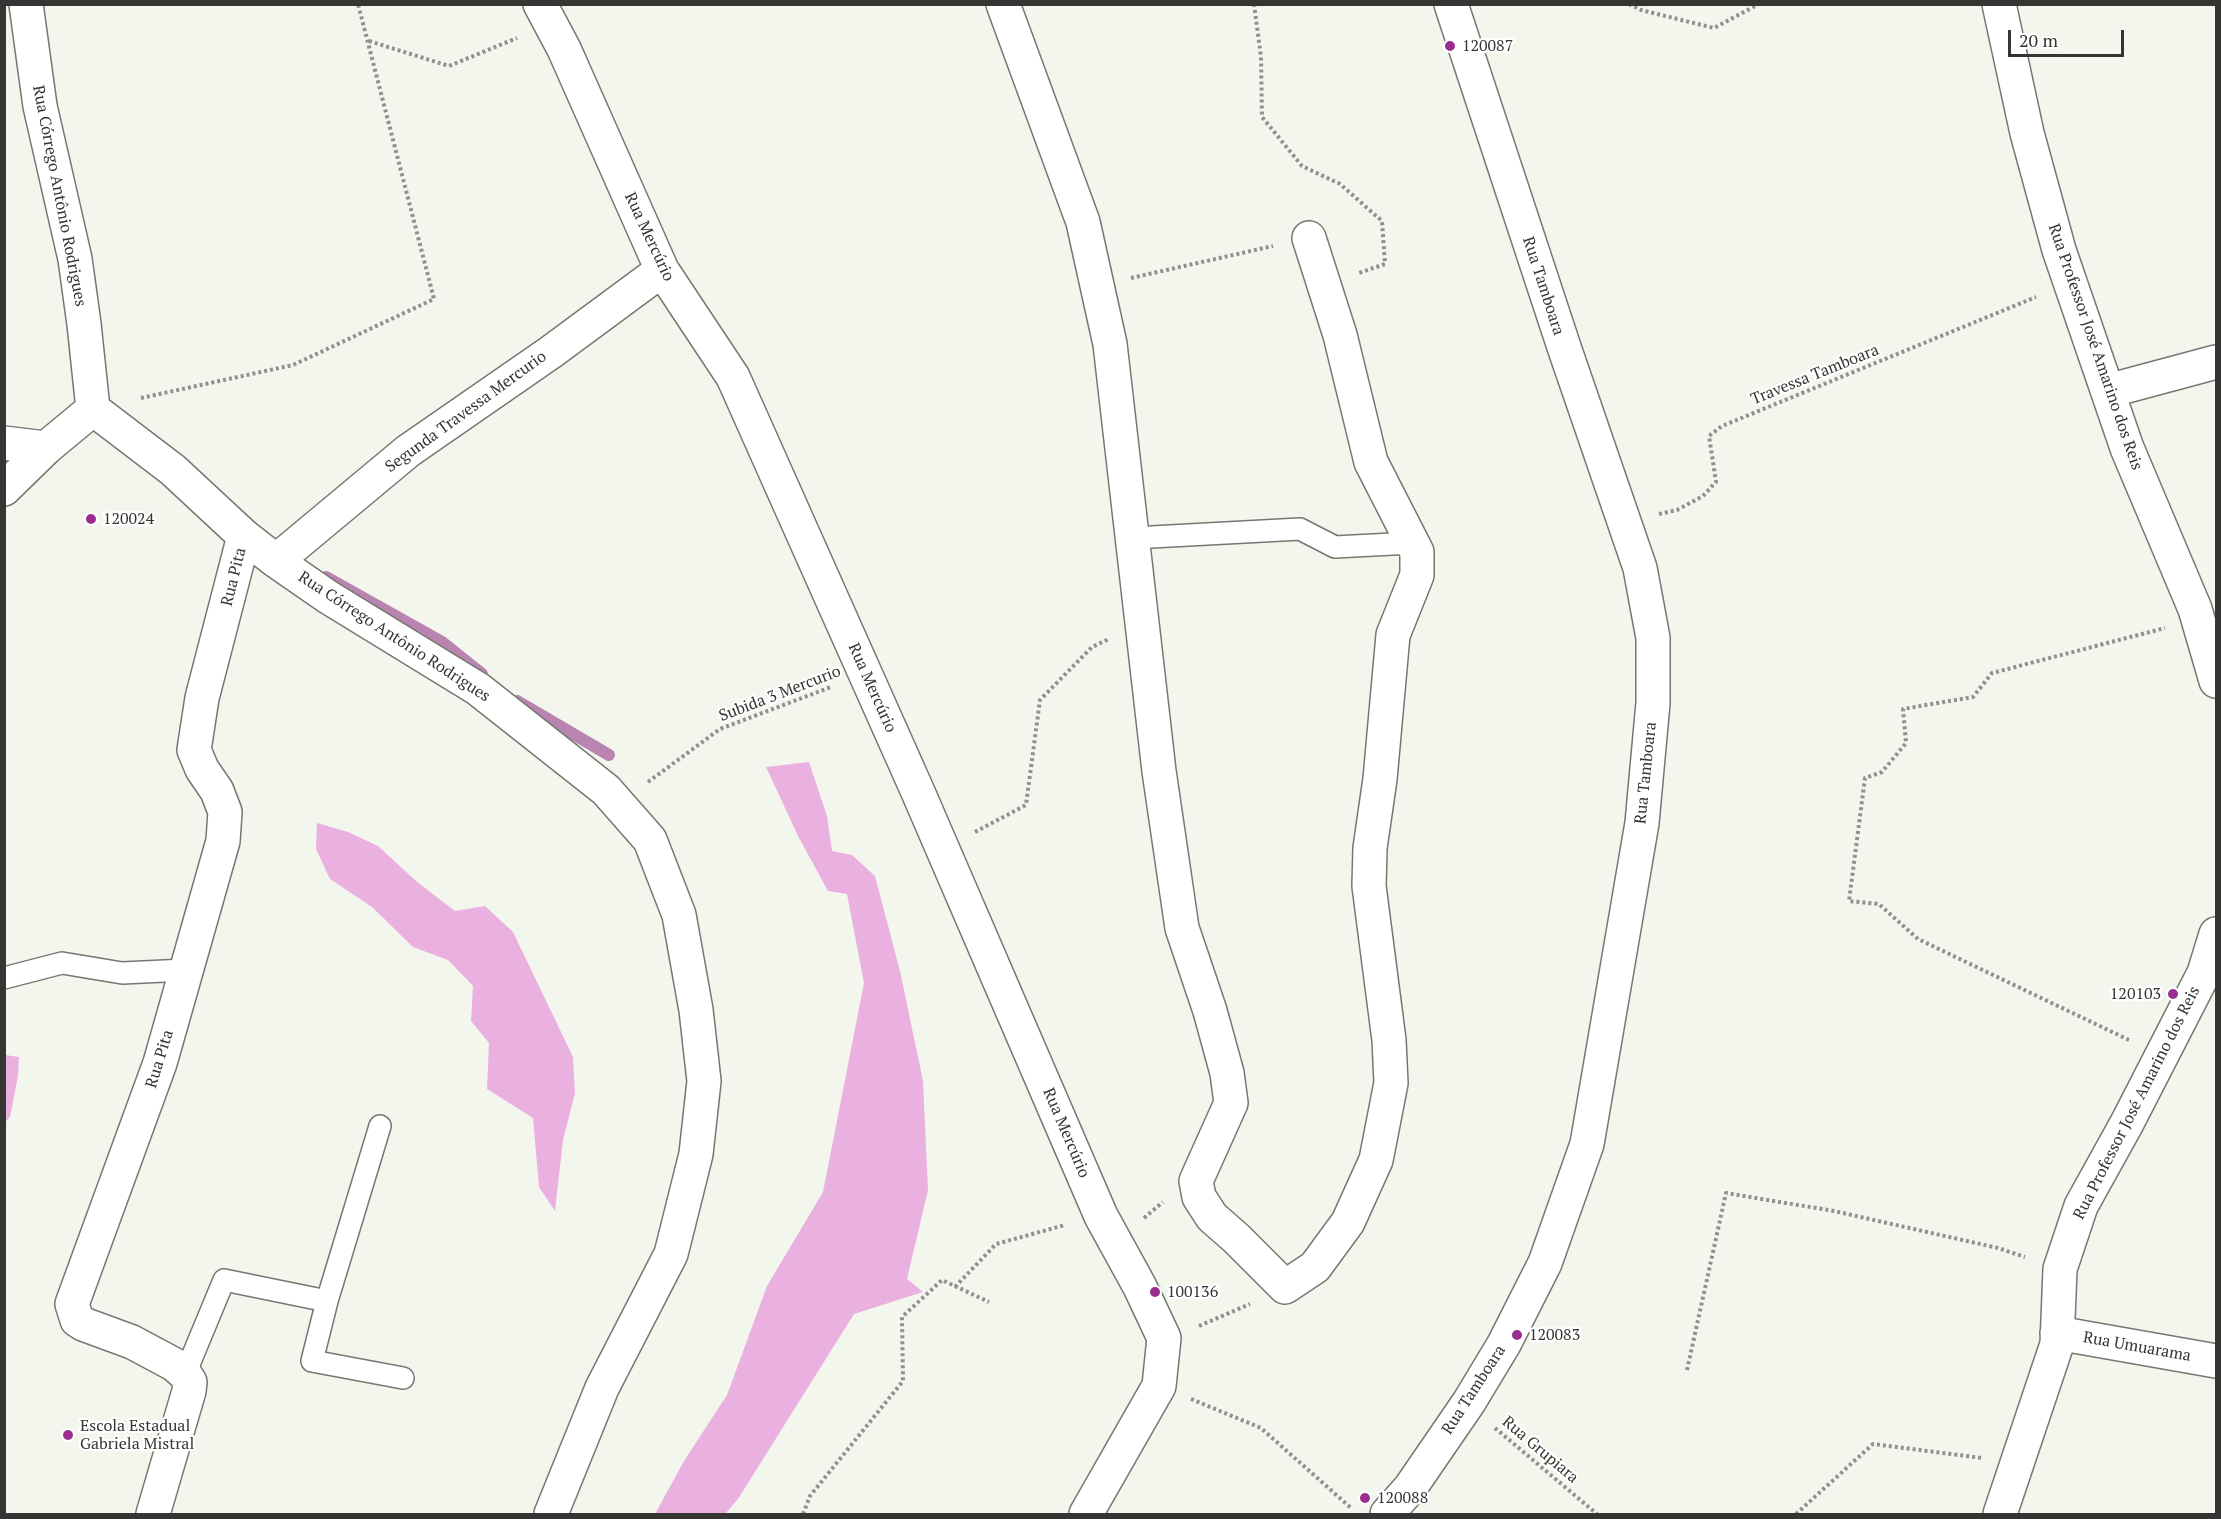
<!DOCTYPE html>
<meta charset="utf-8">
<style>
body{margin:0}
#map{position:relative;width:2221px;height:1519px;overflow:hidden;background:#f2f6ed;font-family:"PT Serif",serif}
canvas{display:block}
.frame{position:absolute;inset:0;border:6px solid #353633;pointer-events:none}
.scale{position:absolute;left:2008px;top:30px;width:116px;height:27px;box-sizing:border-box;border:3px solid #353633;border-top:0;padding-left:8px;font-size:18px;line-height:21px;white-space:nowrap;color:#353633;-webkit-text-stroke:4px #fff;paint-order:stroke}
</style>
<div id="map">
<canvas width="2221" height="1519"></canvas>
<div class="frame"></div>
<div class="scale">20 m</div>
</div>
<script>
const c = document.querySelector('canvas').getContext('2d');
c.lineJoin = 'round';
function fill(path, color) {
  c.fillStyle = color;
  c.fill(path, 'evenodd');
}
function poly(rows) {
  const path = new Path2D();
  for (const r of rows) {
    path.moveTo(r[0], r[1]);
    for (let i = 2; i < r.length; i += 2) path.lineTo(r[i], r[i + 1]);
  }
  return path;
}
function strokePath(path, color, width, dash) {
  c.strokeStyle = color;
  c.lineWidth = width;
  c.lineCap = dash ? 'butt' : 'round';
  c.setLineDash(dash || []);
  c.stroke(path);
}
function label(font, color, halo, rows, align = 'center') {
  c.font = font + ' "PT Serif",serif';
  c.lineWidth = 4.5;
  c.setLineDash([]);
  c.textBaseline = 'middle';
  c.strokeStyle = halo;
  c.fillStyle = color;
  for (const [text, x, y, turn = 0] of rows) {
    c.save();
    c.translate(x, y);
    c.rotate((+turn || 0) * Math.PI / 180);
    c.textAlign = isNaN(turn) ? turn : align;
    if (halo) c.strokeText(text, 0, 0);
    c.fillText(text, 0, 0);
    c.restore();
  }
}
fill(poly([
 [809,762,827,816,832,851,852,855,875,876,900,971,923,1081,928,1190,907,1279,923,1292,854,1314,738,1499,725,1514,655,1514,684,1461,727,1395,767,1286,823,1192,864,983,847,894,828,891,798,836,766,767],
 [317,823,348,832,378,846,416,881,455,911,485,906,513,932,573,1057,575,1093,563,1140,555,1211,539,1187,533,1118,487,1089,489,1043,471,1021,473,986,448,960,413,947,372,907,330,879,316,849],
 [5,1055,19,1057,18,1076,10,1117,5,1122]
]), '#eab1e0');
strokePath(poly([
 [326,577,442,642,482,674],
 [517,701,609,755]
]), '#ba84b1', 12);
const lane = poly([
 [1133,538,1300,529,1335,547,1412,543],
 [4,978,62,963,122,973,186,970],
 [327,1301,380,1126],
 [185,1374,224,1280,327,1301,312,1361,403,1378]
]);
const street = poly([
 [26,4,40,106,75,259,84,324,93,409,173,470,244,536,276,561,328,597,478,689,606,790,650,840,679,915,696,1010,704,1081,696,1154,671,1254,602,1388,551,1514],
 [540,4,564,49,662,270,733,377,918,792,1101,1216,1140,1287,1164,1338,1159,1386,1086,1514],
 [1003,4,1083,222,1110,344,1159,771,1182,928,1210,1011,1227,1073,1231,1103,1196,1181,1199,1197,1212,1217,1236,1238,1285,1287,1315,1267,1348,1222,1376,1160,1391,1083,1389,1040,1369,886,1370,848,1380,779,1393,635,1417,575,1417,552,1371,462,1340,335,1309,238],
 [1999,4,2027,133,2059,250,2127,448,2195,609,2216,681],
 [2108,391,2216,362],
 [4,443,46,448],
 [4,489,46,448,93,409],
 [276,561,408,451,551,352,662,270],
 [2057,1333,2216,1361],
 [153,1514,189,1391,190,1382,185,1374,175,1365,132,1342,83,1324,77,1320,72,1304,160,1063,223,841,225,812,217,791,202,769,194,750,202,698,244,536],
 [2000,1514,2057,1344,2060,1269,2081,1206,2127,1123,2204,973,2216,934]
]);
const secondary = poly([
 [1387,1514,1410,1488,1469,1402,1504,1344,1545,1263,1587,1144,1642,823,1653,703,1653,638,1640,568,1564,347,1451,4]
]);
strokePath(lane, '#757871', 24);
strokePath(street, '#757871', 36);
strokePath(secondary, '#757871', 36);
strokePath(poly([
 [1254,4,1261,57,1262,117,1302,166,1340,184,1382,221,1385,264,1359,273],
 [1629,4,1641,10,1714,28,1759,4],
 [369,41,449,66,517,38],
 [1131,278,1273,246],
 [141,398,293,365,434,299,358,4],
 [1659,514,1677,510,1703,496,1716,482,1709,436,1722,426,2036,297],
 [648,782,720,729,831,687],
 [975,832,1026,805,1040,700,1092,647,1109,639],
 [2129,1040,1918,939,1879,904,1849,901,1865,778,1882,772,1906,743,1903,709,1973,697,1992,673,2165,628],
 [1144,1218,1163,1202],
 [955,1287,996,1244,1065,1225],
 [1199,1326,1250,1304],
 [1687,1370,1726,1193,1834,1211,1998,1248,2025,1257],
 [1191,1399,1261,1428,1351,1508],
 [1495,1428,1597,1514],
 [803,1514,810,1496,903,1381,902,1317,942,1280,989,1302],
 [1796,1514,1873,1444,1982,1458]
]), '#8f928c', 4, [3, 3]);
strokePath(lane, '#fff', 21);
strokePath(street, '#fff', 33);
strokePath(secondary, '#fff', 33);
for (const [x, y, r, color] of [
 [1450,46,6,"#9a2e8f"],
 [91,519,6,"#9a2e8f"],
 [2173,994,6,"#9a2e8f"],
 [1155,1292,6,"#9a2e8f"],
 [1517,1335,6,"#9a2e8f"],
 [68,1435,6,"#9a2e8f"],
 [1365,1498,6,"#9a2e8f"]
]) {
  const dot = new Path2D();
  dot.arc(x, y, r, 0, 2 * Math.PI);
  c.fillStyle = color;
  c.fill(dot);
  strokePath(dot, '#fff', 2);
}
label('16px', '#353633', '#fff', [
 ["120087",1462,46],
 ["120024",103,519],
 ["120103",2161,994,"right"],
 ["100136",1167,1292],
 ["120083",1529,1335],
 ["Escola Estadual",80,1426],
 ["Gabriela Mistral",80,1444],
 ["120088",1377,1498]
], 'left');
label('16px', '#353633', '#fff', [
 ["Rua Córrego Antônio Rodrigues",59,196,79],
 ["Rua Mercúrio",649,237,65],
 ["Rua Tamboara",1543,286,72],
 ["Rua Professor José Amarino dos Reis",2095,347,71],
 ["Travessa Tamboara",1815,375,-22],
 ["Segunda Travessa Mercurio",466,412,-36],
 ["Rua Pita",234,577,-76],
 ["Rua Córrego Antônio Rodrigues",394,637,33],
 ["Rua Mercúrio",872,688,66],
 ["Subida 3 Mercurio",780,694,-21],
 ["Rua Tamboara",1646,773,-84],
 ["Rua Pita",160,1059,-73],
 ["Rua Professor José Amarino dos Reis",2137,1103,-63],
 ["Rua Mercúrio",1066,1133,67],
 ["Rua Umuarama",2137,1347,10],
 ["Rua Tamboara",1474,1390,-57],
 ["Rua Grupiara",1540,1450,40]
]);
</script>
